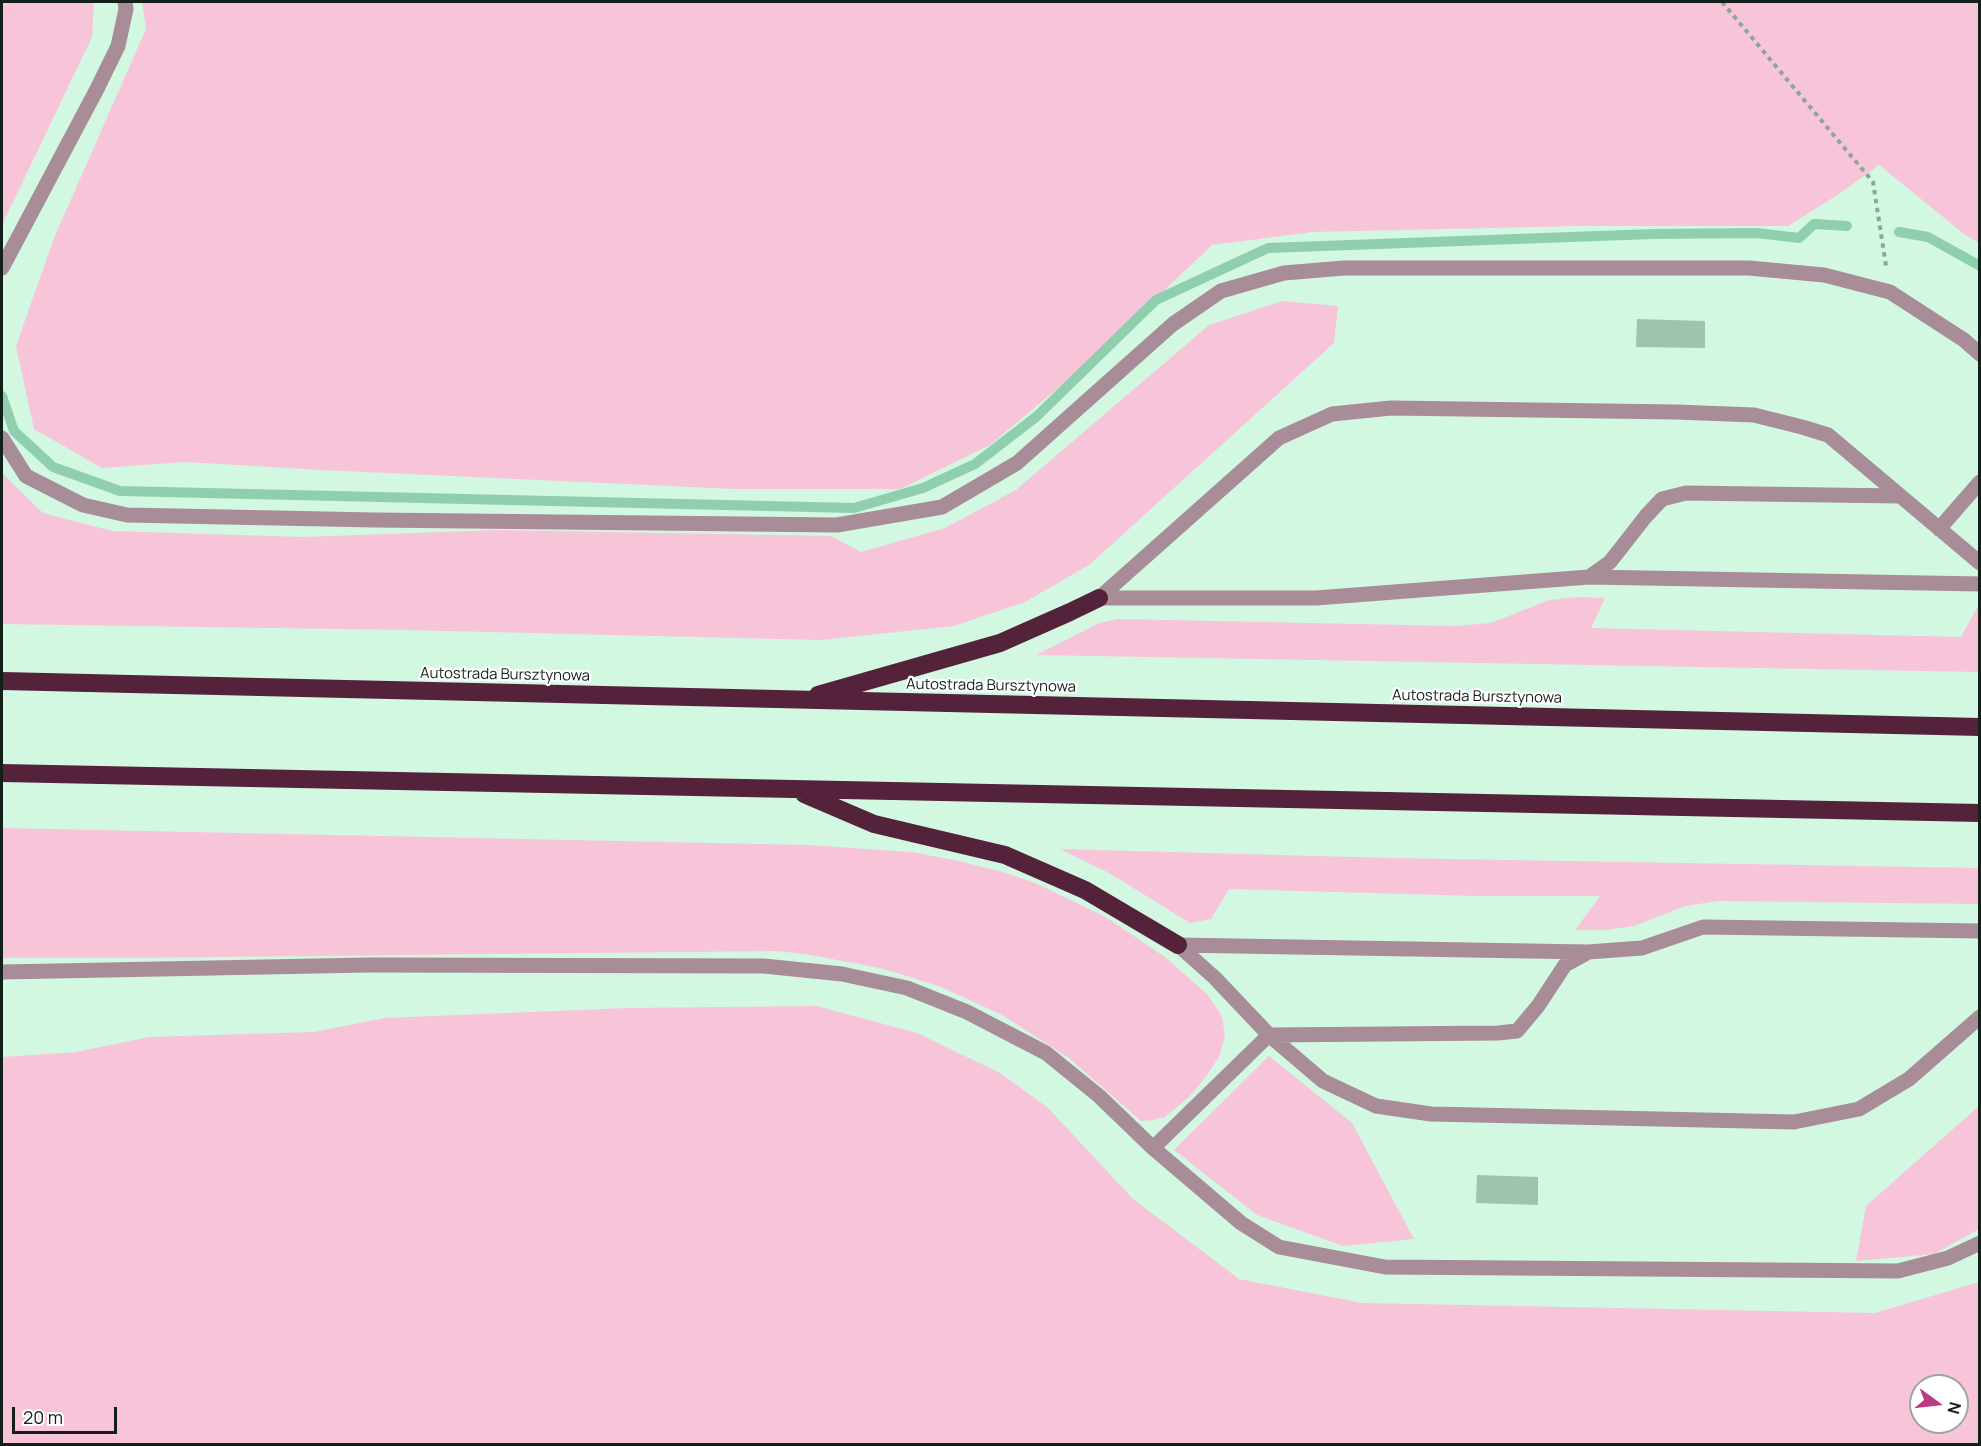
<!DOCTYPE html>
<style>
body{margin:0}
#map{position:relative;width:1981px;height:1446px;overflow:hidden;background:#d2f8e2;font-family:Manrope,sans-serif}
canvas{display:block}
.frame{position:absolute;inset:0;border:3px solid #122019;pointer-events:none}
.north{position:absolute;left:1909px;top:1374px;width:60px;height:60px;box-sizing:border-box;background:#fff;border:2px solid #a0a6a3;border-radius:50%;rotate:105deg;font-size:16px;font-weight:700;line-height:24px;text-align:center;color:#122019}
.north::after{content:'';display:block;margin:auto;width:21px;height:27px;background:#bd3a82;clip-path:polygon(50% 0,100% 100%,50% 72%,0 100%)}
.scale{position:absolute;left:12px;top:1407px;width:105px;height:27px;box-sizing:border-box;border:3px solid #122019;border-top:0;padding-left:8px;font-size:18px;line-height:21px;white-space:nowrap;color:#122019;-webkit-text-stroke:4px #fff;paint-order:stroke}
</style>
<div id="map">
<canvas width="1981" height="1446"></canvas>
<div class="frame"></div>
<div class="north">N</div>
<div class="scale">20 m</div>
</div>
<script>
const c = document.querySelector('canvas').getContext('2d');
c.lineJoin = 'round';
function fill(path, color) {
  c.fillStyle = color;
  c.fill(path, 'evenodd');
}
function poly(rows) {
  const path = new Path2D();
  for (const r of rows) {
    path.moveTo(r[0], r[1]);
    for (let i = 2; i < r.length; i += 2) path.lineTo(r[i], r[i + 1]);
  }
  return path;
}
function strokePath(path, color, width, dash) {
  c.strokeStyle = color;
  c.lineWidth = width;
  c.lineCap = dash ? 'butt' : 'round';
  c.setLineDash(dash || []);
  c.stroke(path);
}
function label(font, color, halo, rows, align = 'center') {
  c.font = font + ' Manrope,sans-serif';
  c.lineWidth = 4.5;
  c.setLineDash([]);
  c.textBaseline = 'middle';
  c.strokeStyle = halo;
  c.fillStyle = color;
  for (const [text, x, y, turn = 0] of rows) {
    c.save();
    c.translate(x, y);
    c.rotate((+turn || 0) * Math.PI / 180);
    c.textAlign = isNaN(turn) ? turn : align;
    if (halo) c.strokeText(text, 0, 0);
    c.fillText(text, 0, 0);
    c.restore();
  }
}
fill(poly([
 [2,2,94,2,92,37,2,225],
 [142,2,1979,2,1979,243,1964,234,1879,165,1839,194,1788,226,1580,226,1312,232,1212,245,1088,363,990,445,900,489,734,489,321,470,186,462,102,468,34,429,16,346,54,238,146,29],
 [1282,301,1338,306,1334,343,1089,565,1025,602,954,626,821,640,406,630,2,624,2,473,43,513,112,531,303,537,497,530,831,536,861,552,945,528,1016,490,1209,325],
 [1578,597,1605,598,1591,628,1961,637,1978,606,1979,606,1979,672,1036,655,1099,623,1118,619,1455,626,1491,623,1549,600],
 [2,828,808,845,911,852,954,860,1003,872,1035,883,1104,916,1165,957,1207,994,1222,1016,1225,1036,1219,1057,1204,1079,1190,1096,1165,1117,1153,1120,1141,1121,1069,1058,1002,1015,941,987,907,976,880,968,810,955,778,951,128,958,2,958],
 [1060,849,1390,858,1979,868,1979,904,1718,901,1685,906,1634,926,1605,930,1575,930,1600,896,1476,896,1229,889,1211,919,1190,923,1109,873],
 [817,1006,917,1033,1000,1073,1048,1108,1133,1199,1239,1279,1362,1303,1875,1313,1979,1282,1979,1444,2,1444,2,1057,76,1052,149,1037,314,1032,385,1018,628,1008],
 [1921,1386,1957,1386,1957,1422,1921,1422],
 [1269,1056,1352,1123,1414,1239,1343,1246,1257,1215,1174,1150],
 [1979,1106,1979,1229,1934,1254,1856,1261,1866,1206]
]), '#f7c4da');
strokePath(poly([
 [1899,232,1928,237,1980,266],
 [2,396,14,431,53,467,120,491,854,508,923,488,975,464,1036,417,1156,300,1268,248,1653,234,1757,233,1799,238,1814,224,1847,226]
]), '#90cfae', 10);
fill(poly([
 [1637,319,1705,321,1705,348,1636,347],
 [1477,1175,1538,1177,1538,1205,1476,1203]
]), '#9ec3ae');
strokePath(poly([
 [1722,2,1873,182,1886,266]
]), '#8aa797', 4, [4.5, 4.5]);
strokePath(poly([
 [2,268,97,89,118,46,126,9,125,2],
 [2,438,26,476,83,505,127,515,375,520,837,525,942,507,1017,463,1173,324,1221,291,1284,273,1344,268,1749,268,1824,275,1890,292,1964,340,1980,354],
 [1939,529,1980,482],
 [1589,577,1610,562,1646,516,1662,499,1686,493,1899,496],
 [1099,598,1279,438,1332,414,1391,408,1676,412,1754,415,1802,427,1828,435,1980,563],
 [1099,598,1316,598,1589,577,1980,584],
 [1178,945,1215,978,1269,1035,1323,1081,1376,1106,1431,1114,1794,1122,1859,1109,1909,1079,1980,1017],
 [1178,945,1588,952,1642,948,1703,927,1980,931],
 [2,972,369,965,764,966,842,974,907,988,967,1012,1046,1053,1099,1096,1153,1148,1241,1223,1279,1247,1385,1267,1898,1271,1948,1258,1980,1243],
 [1153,1148,1269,1035,1498,1033,1517,1031,1538,1006,1565,965,1587,953]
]), '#a88c98', 15);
strokePath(poly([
 [2,681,1980,727],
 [818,695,1000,643,1070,612,1099,598],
 [2,773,1980,813],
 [804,794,874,824,1005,855,1085,890,1178,945]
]), '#54223b', 18);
label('15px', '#122019', '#fff', [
 ["Autostrada Bursztynowa",505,675,1],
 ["Autostrada Bursztynowa",991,686,1],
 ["Autostrada Bursztynowa",1477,697,1]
]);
</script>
